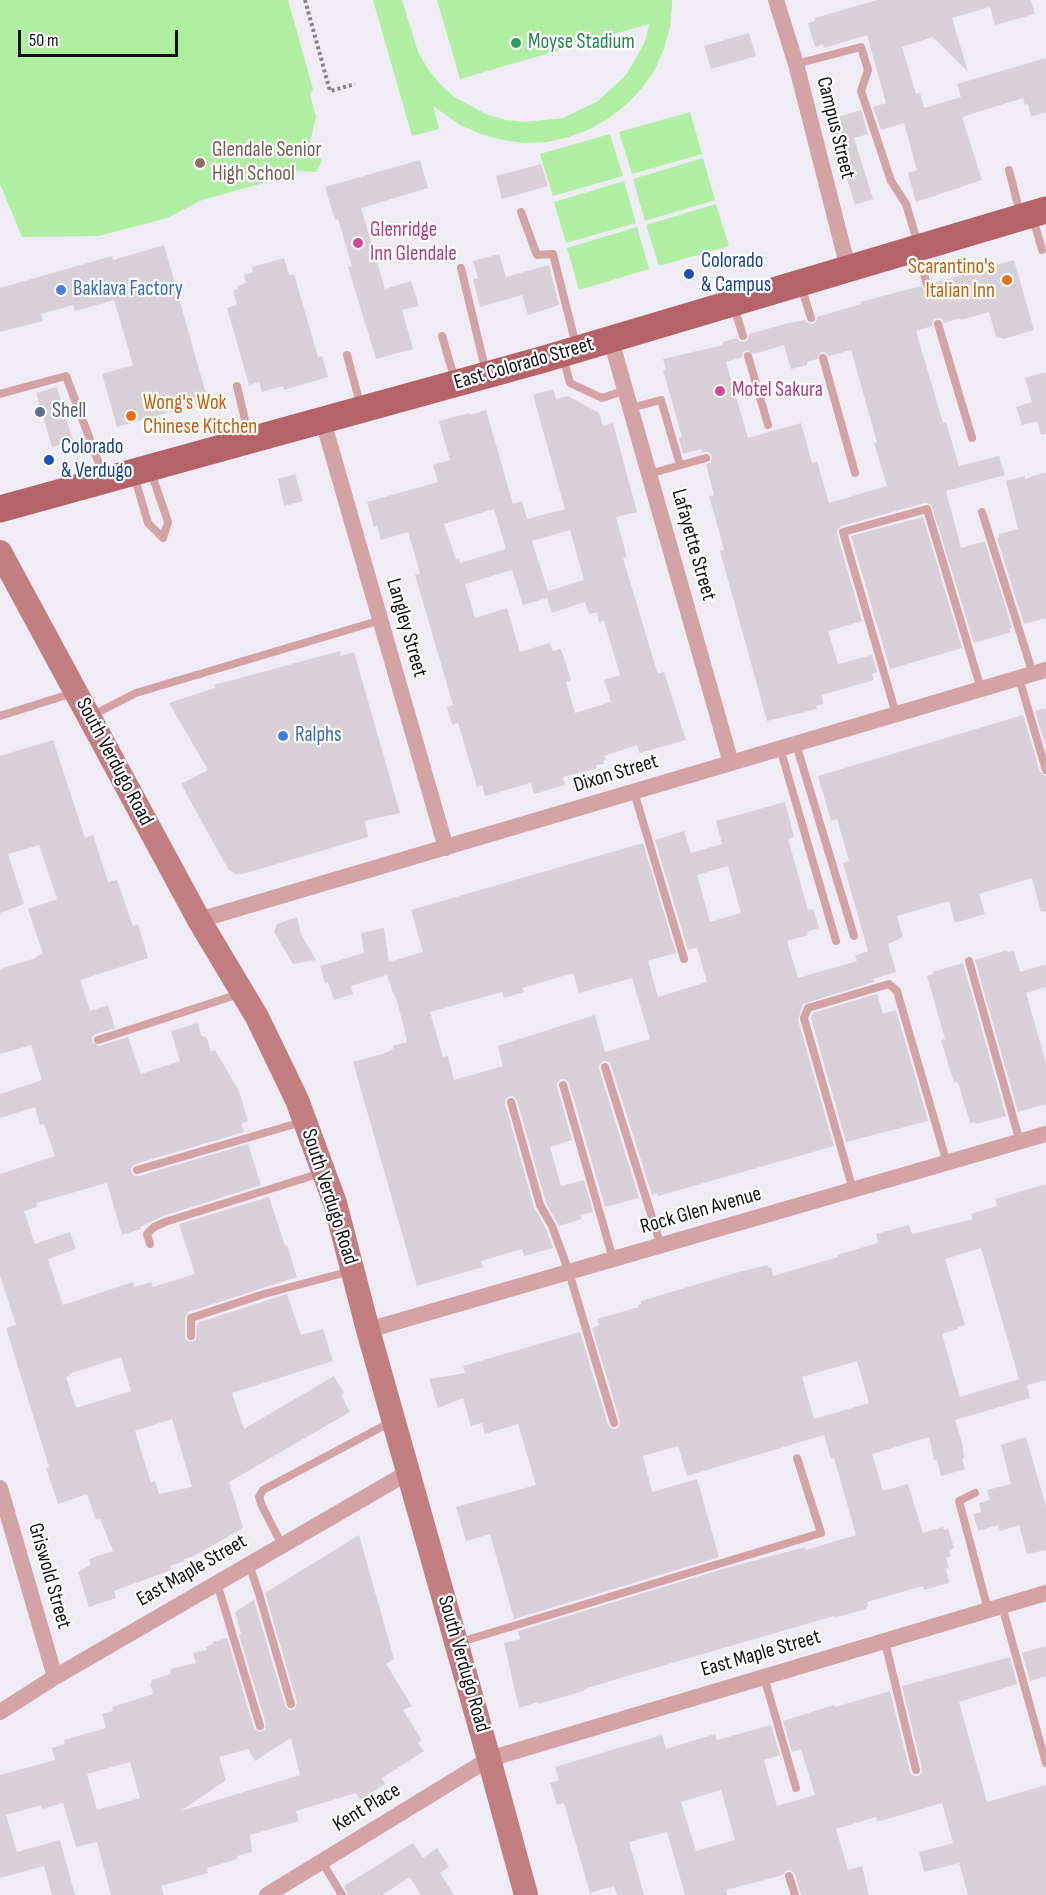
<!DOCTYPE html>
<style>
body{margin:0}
#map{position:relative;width:1046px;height:1895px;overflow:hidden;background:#efecf5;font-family:"Sofia Sans Condensed",sans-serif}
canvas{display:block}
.scale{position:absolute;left:18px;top:30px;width:160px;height:27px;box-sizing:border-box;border:3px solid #121114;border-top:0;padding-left:8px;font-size:18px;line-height:21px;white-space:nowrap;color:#121114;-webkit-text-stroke:4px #fff;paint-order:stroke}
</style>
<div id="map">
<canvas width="1046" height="1895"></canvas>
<div class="scale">50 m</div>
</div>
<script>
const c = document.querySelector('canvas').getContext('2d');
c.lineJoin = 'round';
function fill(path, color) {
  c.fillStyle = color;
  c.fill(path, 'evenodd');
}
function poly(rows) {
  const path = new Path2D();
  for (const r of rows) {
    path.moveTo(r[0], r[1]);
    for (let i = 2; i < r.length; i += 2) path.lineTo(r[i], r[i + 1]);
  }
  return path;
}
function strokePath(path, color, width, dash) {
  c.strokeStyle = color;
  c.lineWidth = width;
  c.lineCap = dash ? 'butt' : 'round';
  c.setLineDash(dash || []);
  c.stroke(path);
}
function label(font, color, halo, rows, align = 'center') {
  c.font = font + ' "Sofia Sans Condensed",sans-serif';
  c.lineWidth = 4.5;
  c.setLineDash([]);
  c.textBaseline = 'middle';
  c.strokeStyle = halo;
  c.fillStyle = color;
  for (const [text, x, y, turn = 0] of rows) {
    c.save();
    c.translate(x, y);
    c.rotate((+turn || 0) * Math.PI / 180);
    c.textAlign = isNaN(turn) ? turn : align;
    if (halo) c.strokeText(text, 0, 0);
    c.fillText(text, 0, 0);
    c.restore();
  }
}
fill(poly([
 [0,0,288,0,313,89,310,94,316,117,310,142,322,161,316,172,297,171,292,175,202,200,167,218,99,236,22,237,0,184],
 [373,0,402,0,418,52,428,69,440,84,454,97,488,115,506,120,525,122,563,118,598,101,626,75,645,42,649,24,460,79,437,0,672,0,672,5,670,27,664,49,655,69,642,88,627,104,609,118,590,129,569,137,547,142,524,143,502,140,481,134,460,125,433,106,439,129,412,136],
 [690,112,702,154,632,174,619,132],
 [610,134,623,176,553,196,540,154],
 [703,158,715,200,645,221,633,179],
 [624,181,636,223,566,243,554,202],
 [716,204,729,246,659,266,646,225],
 [637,227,649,269,579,290,567,248]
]), '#b0efa1');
fill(poly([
 [877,0,1031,0,1035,14,995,25,990,7,952,18,968,72,933,37,902,47,916,94,920,93,924,108,961,97,957,84,1046,58,1046,112,1031,117,1028,104,1025,105,1023,98,962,117,982,180,916,202,908,173,917,170,904,123,881,130,873,107,886,103,867,35,824,48,823,44,815,47,808,23,815,21,815,18],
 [749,33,756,56,711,69,704,46],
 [861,110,868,134,854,138,873,199,855,205,829,120],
 [420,160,428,188,361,208,385,289,411,281,419,306,402,310,413,349,376,359,348,267,352,266,338,219,335,220,325,187],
 [541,164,548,186,502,199,496,176],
 [164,245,208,401,117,427,102,374,133,365,114,300,75,311,73,305,41,314,43,321,0,332,0,288,112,256,113,260],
 [499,254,506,277,549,265,559,305,528,315,522,295,480,307,473,280,478,278,473,261],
 [284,258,289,275,294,274,318,357,322,356,328,377,284,390,283,386,262,392,259,382,249,385,227,308,237,305,233,291,238,289,237,286,246,283,244,275,253,272,252,267],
 [1014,260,1034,330,1004,339,996,337,989,312,961,320,960,318,944,323,942,319,937,318,933,320,932,326,916,331,943,423,946,422,959,466,999,456,1005,475,946,491,961,548,985,541,1012,628,1009,629,1011,632,974,643,931,504,925,503,841,526,837,530,837,534,862,621,828,631,838,664,872,655,877,672,872,674,874,680,822,695,823,704,816,706,817,709,767,721,720,551,724,549,709,496,714,495,706,465,711,462,712,456,708,452,702,452,701,449,683,454,679,438,682,437,663,370,666,369,663,359,723,345,723,342,737,338,739,341,744,342,748,340,749,334,789,323,805,320,807,323,812,324,816,322,817,317,861,304,860,302,921,286,925,291,929,291,933,287,933,283],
 [784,345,791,369,807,365,807,362,817,359,821,352,825,352,829,356,851,350,877,442,874,443,887,486,829,503,817,461,812,463,801,423,748,438,726,362,742,357,743,352,747,350,754,354],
 [1046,372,1046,434,1041,435,1037,421,1022,425,1016,407,1032,402,1025,378],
 [57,387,73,441,52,447,36,393],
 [553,389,556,399,568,396,599,413,603,426,613,423,637,512,616,517,627,557,623,558,655,665,658,674,664,672,686,740,640,753,637,745,604,756,606,760,603,761,604,764,596,765,597,768,563,777,565,785,534,794,531,783,485,796,482,785,477,787,458,723,452,725,447,707,453,705,415,575,420,573,408,532,381,540,377,526,374,527,367,502,438,482,433,465,450,460,439,421,470,413,470,415,486,410,513,504,522,501,527,519,565,509,533,395],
 [494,509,506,549,460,563,459,558,456,559,444,524],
 [570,530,584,580,548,591,532,541],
 [512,570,523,605,547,598,552,613,585,602,589,614,597,612,599,622,604,621,620,675,604,680,611,702,575,713,566,682,571,680,561,649,553,651,550,643,520,652,507,608,475,618,465,584],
 [1046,472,1046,618,1024,624,997,538,999,537,999,534,1018,529,1006,481,1025,476,1025,479],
 [295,474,303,501,284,506,278,479],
 [923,517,962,648,890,669,851,536],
 [340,651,341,656,354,652,400,813,365,821,368,837,243,874,235,874,228,869,181,784,208,770,169,703,215,688,214,685],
 [1046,708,1046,747,1035,711],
 [1023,715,1040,772,1046,776,1046,911,1041,912,1032,878,979,894,985,914,955,923,949,901,897,916,903,937,888,944,896,972,873,979,874,982,803,1004,798,1020,834,1146,658,1196,657,1193,652,1195,611,1065,607,1061,603,1061,599,1065,599,1069,639,1198,605,1207,569,1083,565,1079,561,1079,557,1083,557,1087,572,1140,550,1147,561,1186,584,1180,593,1212,580,1215,582,1219,559,1226,546,1203,517,1100,513,1096,509,1096,505,1100,505,1104,534,1207,546,1229,553,1248,524,1256,522,1249,481,1261,483,1267,417,1286,353,1062,385,1053,393,1049,393,1046,407,1042,397,1000,393,993,387,975,351,986,353,994,334,1000,328,982,325,983,320,966,364,953,361,933,384,928,389,962,423,952,411,910,643,843,676,953,648,961,658,997,707,982,697,947,688,950,655,840,684,831,691,853,722,844,716,821,785,802,794,837,788,839,808,910,813,909,819,928,807,932,808,935,787,941,798,978,857,961,855,956,868,951,843,863,849,861,837,819,831,821,818,776],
 [728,866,741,913,710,922,697,875],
 [573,973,579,993,632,978,650,1039,605,1052,595,1015,498,1046,503,1066,454,1080,448,1056,443,1057,430,1012,502,992,504,998,524,992,522,988],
 [53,740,85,838,93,835,108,882,117,880,133,926,138,924,148,958,80,980,90,1011,108,1005,115,1028,95,1034,92,1038,92,1042,99,1046,128,1037,141,1074,180,1061,171,1031,198,1023,201,1035,207,1038,211,1052,215,1050,239,1091,248,1121,241,1124,244,1132,135,1164,131,1168,131,1172,135,1176,139,1176,248,1144,261,1185,163,1216,140,1227,141,1229,122,1235,107,1183,36,1203,37,1207,24,1211,35,1244,70,1232,76,1249,48,1259,63,1305,133,1282,134,1287,151,1282,153,1287,195,1274,179,1224,269,1197,285,1246,287,1245,297,1277,188,1312,185,1318,185,1339,190,1342,196,1340,197,1323,287,1294,301,1335,323,1329,333,1361,232,1393,244,1429,334,1376,344,1393,341,1395,350,1412,229,1482,243,1528,194,1556,184,1559,185,1561,170,1566,171,1570,114,1591,116,1598,89,1607,78,1572,91,1565,89,1559,113,1551,100,1519,96,1520,87,1494,58,1504,46,1468,49,1467,6,1328,16,1325,0,1276,0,1174,55,1156,44,1124,40,1125,35,1107,0,1118,0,1094,42,1080,31,1045,0,1054,0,969,36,958,36,956,43,954,28,909,57,899,39,845,8,854,24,904,0,913,0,756],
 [121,1357,131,1391,76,1408,66,1377,70,1376,69,1374],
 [172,1419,192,1487,159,1494,155,1481,151,1483,135,1431],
 [297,917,301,934,316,960,293,964,274,932,277,924],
 [1007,950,1008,952,1014,951,1020,972,1046,964,1046,987,1026,993,1046,1063,1046,1104,1018,1112,975,960],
 [963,963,1006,1116,976,1124,975,1122,970,1123,958,1082,954,1083,941,1040,945,1039,927,976,933,974,932,972],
 [877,994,883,1014,896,1010,928,1121,846,1142,811,1018,813,1013],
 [1046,1184,1046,1380,1027,1385,1030,1398,955,1420,962,1443,964,1458,962,1459,965,1469,941,1476,937,1460,934,1460,929,1437,872,1454,883,1491,908,1484,923,1533,943,1527,944,1530,948,1528,954,1548,949,1550,951,1556,946,1558,949,1568,946,1569,949,1583,924,1590,923,1586,867,1602,868,1606,866,1607,866,1609,834,1618,834,1616,634,1674,584,1689,584,1691,538,1704,538,1702,519,1708,504,1643,520,1639,518,1631,723,1569,805,1547,806,1550,856,1535,834,1458,831,1459,824,1435,687,1476,678,1446,643,1456,652,1492,697,1479,719,1557,514,1619,490,1534,466,1541,456,1507,536,1485,518,1424,485,1434,482,1423,471,1426,463,1398,438,1408,429,1379,465,1373,463,1366,580,1332,608,1425,612,1429,616,1429,620,1425,620,1421,592,1328,599,1325,597,1319,639,1307,638,1305,641,1304,641,1301,735,1273,767,1265,768,1268,771,1267,773,1276,838,1257,837,1255,878,1243,876,1234,909,1225,912,1234,973,1219,971,1214,997,1206,995,1199],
 [981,1248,1019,1379,960,1397,942,1334,958,1329,957,1327,965,1325,945,1259],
 [857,1361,869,1403,814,1419,802,1377],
 [1026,1437,1046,1506,1046,1550,1027,1554,1019,1525,1000,1531,998,1525,978,1531,973,1514,981,1512,979,1503,990,1500,987,1490,1011,1484,1001,1445],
 [359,1535,394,1659,386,1664,412,1706,403,1710,422,1740,418,1743,424,1751,382,1778,385,1784,360,1800,356,1793,296,1811,299,1821,250,1835,252,1852,237,1856,238,1859,207,1868,208,1873,161,1886,164,1895,111,1895,97,1842,76,1847,63,1803,42,1809,41,1805,6,1815,17,1852,60,1840,75,1895,52,1895,44,1866,0,1878,0,1775,55,1760,52,1748,65,1744,64,1740,106,1728,102,1714,113,1711,112,1707,153,1694,150,1683,152,1683,151,1680,171,1674,170,1669,196,1663,193,1653,207,1650,206,1647,213,1644,213,1642,227,1638,254,1728,259,1732,265,1730,266,1724,239,1635,241,1634,235,1612,254,1600,285,1706,289,1710,295,1709,297,1702,265,1593],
 [291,1738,300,1775,181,1811,226,1780,219,1757,248,1749,255,1761],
 [130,1762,140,1798,97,1810,87,1774],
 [1046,1646,1046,1676,1030,1681,1022,1653],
 [1010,1657,1017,1684,959,1702,987,1802,1046,1785,1046,1895,968,1895,959,1863,924,1872,919,1852,953,1843,942,1803,877,1822,876,1817,836,1829,848,1870,862,1866,869,1895,801,1895,795,1874,790,1870,785,1871,783,1875,726,1890,727,1895,685,1895,667,1832,629,1842,644,1895,617,1895,614,1886,590,1893,564,1803,557,1805,550,1783,559,1780,555,1767,662,1735,666,1749,715,1734,717,1740,771,1725,780,1755,764,1760,777,1806,815,1795,801,1749,792,1752,783,1721,834,1705,835,1707,890,1691,910,1772,914,1776,918,1776,922,1772,922,1768,902,1686],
 [721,1790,735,1840,696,1851,681,1802],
 [413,1843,423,1858,437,1848,449,1867,440,1873,454,1895,421,1895,410,1877,382,1895,348,1895,344,1886]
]), '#d9d0d7');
strokePath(poly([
 [305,0,330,91,355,84]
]), '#858389', 4, [3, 3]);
strokePath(poly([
 [796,64,861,47,868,70,861,91,891,181,906,204,918,244],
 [1009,170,1020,213],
 [521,212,537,255,553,254,576,345],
 [1033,218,1042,250],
 [918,252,927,285],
 [461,268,486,372],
 [801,286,811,318],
 [734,307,743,336],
 [938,324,972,438],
 [442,336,455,380],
 [347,355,361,407],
 [748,356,768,425],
 [563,357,570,383,602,398,626,390],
 [823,358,855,473],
 [237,386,249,437],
 [0,394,66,376,104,477],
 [631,408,661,400,680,465],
 [649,474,706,458],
 [134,475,148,523,163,538,168,522,151,472],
 [982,512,1033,674],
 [1019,678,1046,770],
 [896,714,843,532,927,509,981,689],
 [0,716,73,693],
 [91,716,136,693,381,620],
 [796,744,854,936],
 [780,748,836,941],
 [634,792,684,959],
 [969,961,1020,1142],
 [98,1040,239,994],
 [605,1067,661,1246],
 [563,1085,613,1259],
 [511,1102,540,1205,552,1226,569,1272,614,1423],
 [137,1170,302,1122],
 [853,1190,804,1018,808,1008,889,984,897,991,947,1163],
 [150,1244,147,1234,154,1227,165,1222,321,1173],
 [191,1336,191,1318,264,1294,351,1271],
 [975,1493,959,1501,988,1610],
 [282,1545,262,1506,259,1497,263,1490,391,1422],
 [249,1564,259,1594,291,1704],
 [217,1583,260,1726],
 [1002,1606,1046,1763],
 [885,1642,916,1770],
 [457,1643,821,1533,797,1458],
 [764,1677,796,1788],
 [322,1862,342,1895],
 [789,1876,795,1895]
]), '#d3a3a5', 8);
strokePath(poly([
 [776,0,796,64,848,268],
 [611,340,731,763],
 [323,421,446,848],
 [199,920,1046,670],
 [368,1330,1046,1134],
 [0,1488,55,1677],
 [0,1712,55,1677,409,1472],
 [267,1895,489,1759,1046,1593]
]), '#d3a3a5', 16);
strokePath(poly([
 [0,552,199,920,257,1017,297,1100,335,1203,368,1330,489,1759,526,1895]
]), '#c37e82', 24);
strokePath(poly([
 [0,509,541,360,1046,210]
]), '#b66269', 27);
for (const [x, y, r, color] of [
 [516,43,6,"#2e9e5b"],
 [200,163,6,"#8d6e63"],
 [358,243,6,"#d1479c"],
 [689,274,6,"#1a4fb4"],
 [1007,280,6,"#e8710a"],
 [61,290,6,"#3f7fe0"],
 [720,391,6,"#d1479c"],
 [40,412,6,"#5c6f8a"],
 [131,416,6,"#e8710a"],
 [49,460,6,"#1a4fb4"],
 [283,736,6,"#3f7fe0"]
]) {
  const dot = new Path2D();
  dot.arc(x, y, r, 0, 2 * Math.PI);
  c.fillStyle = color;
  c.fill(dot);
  strokePath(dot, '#fff', 2);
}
label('21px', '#27864d', '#fff', [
 ["Moyse Stadium",528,43]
], 'left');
label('21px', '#121114', '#fff', [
 ["Campus Street",835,128,76],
 ["East Colorado Street",524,364,-16],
 ["Lafayette Street",693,545,74],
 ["Langley Street",406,628,74],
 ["South Verdugo Road",114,762,62],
 ["Dixon Street",616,774,-17],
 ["South Verdugo Road",329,1197,72],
 ["Rock Glen Avenue",701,1211,-16],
 ["East Maple Street",192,1571,-30],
 ["Griswold Street",49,1576,74],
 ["East Maple Street",761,1654,-16],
 ["South Verdugo Road",463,1664,74],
 ["Kent Place",367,1808,-31]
]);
label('21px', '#785e54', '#fff', [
 ["Glendale Senior",212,151],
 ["High School",212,175]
], 'left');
label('21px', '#b23c85', '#fff', [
 ["Glenridge",370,231],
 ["Inn Glendale",370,255],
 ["Motel Sakura",732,391]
], 'left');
label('21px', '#164399', '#fff', [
 ["Colorado",701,262],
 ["& Campus",701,286],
 ["Colorado",61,448],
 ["& Verdugo",61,472]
], 'left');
label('21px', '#c56008', '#fff', [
 ["Scarantino's",995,268],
 ["Italian Inn",995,292],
 ["Wong's Wok",143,404,"left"],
 ["Chinese Kitchen",143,428,"left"]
], 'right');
label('21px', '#366cbe', '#fff', [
 ["Baklava Factory",73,290],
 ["Ralphs",295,736]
], 'left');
label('21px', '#4e5e75', '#fff', [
 ["Shell",52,412]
], 'left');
</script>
